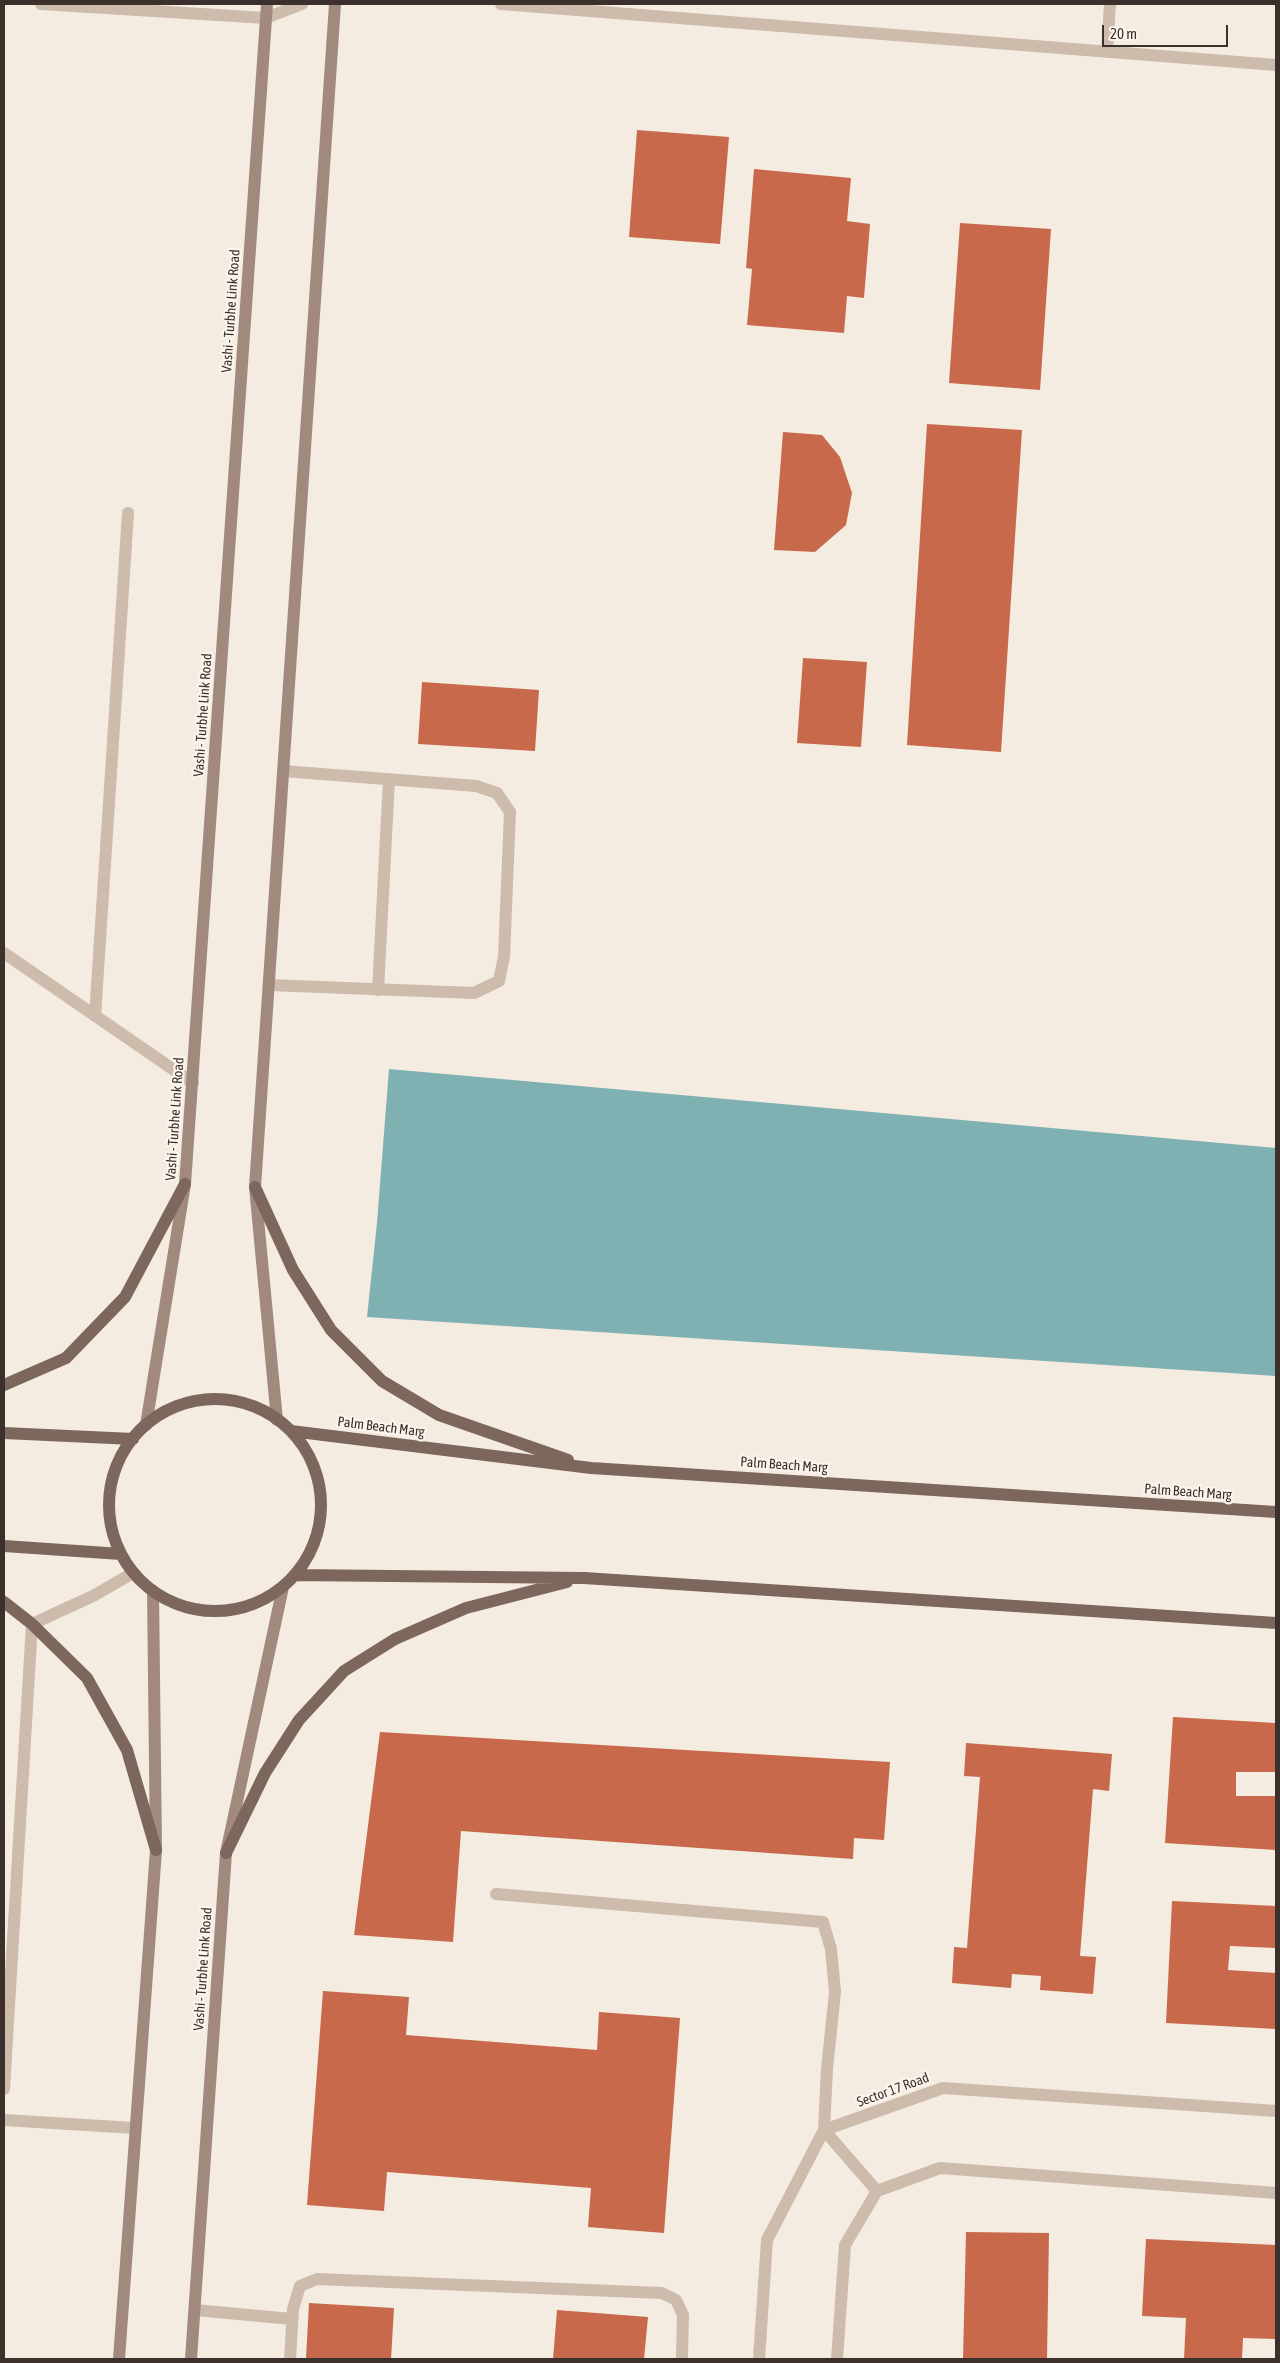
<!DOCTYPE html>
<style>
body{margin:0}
#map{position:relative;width:1280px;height:2363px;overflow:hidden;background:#f4ebe1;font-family:"Asap Condensed",sans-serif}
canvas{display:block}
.frame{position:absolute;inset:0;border:5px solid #3b302b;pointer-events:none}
.scale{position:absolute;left:1102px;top:25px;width:126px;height:22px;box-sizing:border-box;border:2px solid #3b302b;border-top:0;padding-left:6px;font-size:15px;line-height:18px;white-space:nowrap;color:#3b302b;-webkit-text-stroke:4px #fbf5ee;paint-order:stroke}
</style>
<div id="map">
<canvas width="1280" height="2363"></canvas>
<div class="frame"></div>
<div class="scale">20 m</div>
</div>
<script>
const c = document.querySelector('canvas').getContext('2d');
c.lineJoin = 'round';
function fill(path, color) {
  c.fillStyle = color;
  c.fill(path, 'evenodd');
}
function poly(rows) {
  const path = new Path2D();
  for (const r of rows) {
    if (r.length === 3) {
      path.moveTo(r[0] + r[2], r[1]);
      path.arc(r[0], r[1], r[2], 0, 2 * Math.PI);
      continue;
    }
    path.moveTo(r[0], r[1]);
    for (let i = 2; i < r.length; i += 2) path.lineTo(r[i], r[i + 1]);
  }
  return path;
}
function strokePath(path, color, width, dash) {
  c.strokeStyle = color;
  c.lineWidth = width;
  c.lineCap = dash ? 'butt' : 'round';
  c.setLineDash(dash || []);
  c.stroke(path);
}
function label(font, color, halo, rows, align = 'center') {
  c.font = font + ' "Asap Condensed",sans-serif';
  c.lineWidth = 4.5;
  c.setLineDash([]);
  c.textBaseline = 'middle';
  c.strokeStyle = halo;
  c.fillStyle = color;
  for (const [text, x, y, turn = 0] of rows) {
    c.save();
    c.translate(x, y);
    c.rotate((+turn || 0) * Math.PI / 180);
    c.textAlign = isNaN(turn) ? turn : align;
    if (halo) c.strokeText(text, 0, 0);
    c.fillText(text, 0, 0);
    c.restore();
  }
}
fill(poly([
 [389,1069,1276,1148,1276,1376,367,1317,377,1223]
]), '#7fb0b2');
fill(poly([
 [637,130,729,137,720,244,629,237],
 [754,169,851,178,847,221,870,224,864,298,847,296,844,333,747,325,752,269,746,268],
 [960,223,1051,229,1040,390,949,383],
 [927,424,1022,430,1001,752,907,745],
 [783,432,822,435,840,457,852,493,846,525,815,552,774,550],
 [803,658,867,662,861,747,797,743],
 [422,682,539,690,535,751,418,744],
 [1173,1717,1276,1723,1276,1772,1236,1772,1236,1796,1276,1796,1276,1850,1165,1843],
 [380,1732,890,1762,884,1840,854,1838,853,1859,461,1831,453,1942,354,1935],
 [966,1743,1112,1754,1109,1791,1093,1789,1080,1956,1096,1957,1093,1994,1040,1990,1041,1976,1012,1974,1011,1988,952,1983,954,1947,967,1948,980,1777,964,1776],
 [1172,1901,1276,1906,1276,1948,1230,1946,1228,1970,1276,1973,1276,2029,1166,2023],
 [323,1991,409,1997,406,2035,597,2050,599,2012,680,2018,664,2233,588,2227,591,2188,387,2172,384,2211,307,2205],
 [966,2232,1049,2233,1047,2359,963,2359],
 [1146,2239,1276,2245,1276,2339,1243,2338,1242,2359,1184,2359,1186,2318,1142,2316],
 [309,2303,394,2308,391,2359,306,2359],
 [557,2310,648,2317,644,2359,553,2359]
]), '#c8694b');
strokePath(poly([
 [501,4,1276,65],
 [1107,52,1110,4],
 [4,953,193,1083],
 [269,985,474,993,499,981,504,957,510,812,497,793,476,786,283,771],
 [378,990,389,779],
 [95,1016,128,513],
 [496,1894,823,1922,831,1949,835,1992,827,2069,824,2130],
 [4,2089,32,1624,93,1596,133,1573]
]), '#cdbbac', 12);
strokePath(poly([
 [4,2120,134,2128],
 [824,2130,877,2191],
 [195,2310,292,2319],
 [290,2359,293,2309,300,2286,317,2279,662,2293,676,2300,683,2315,682,2359],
 [759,2359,767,2240,824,2130,943,2088,1276,2111],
 [837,2359,845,2245,877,2191,940,2168,1276,2193]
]), '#cdbbac', 12);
strokePath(poly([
 [41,4,266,18,302,4]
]), '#cdbbac', 12);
strokePath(poly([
 [277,1420,255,1187,335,4],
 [146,1425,185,1184,267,4],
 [119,2359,156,1850,153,1591],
 [191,2359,226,1853,283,1587]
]), '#a18a7d', 12);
strokePath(poly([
 [255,1187,293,1270,331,1330,382,1381,439,1415,568,1460],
 [4,1385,66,1358,125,1297,185,1184],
 [215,1505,106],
 [291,1431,591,1468,1276,1512],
 [4,1433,133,1439],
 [4,1546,121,1554],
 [295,1575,584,1578,1276,1623],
 [4,1602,32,1624,87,1678,127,1750,156,1850],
 [226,1853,265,1773,299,1720,344,1671,395,1639,466,1608,567,1582]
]), '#7d675c', 12);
label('14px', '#3b302b', '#fbf5ee', [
 ["Vashi - Turbhe Link Road",231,311,-86],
 ["Vashi - Turbhe Link Road",203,715,-86],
 ["Vashi - Turbhe Link Road",175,1119,-86],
 ["Palm Beach Marg",381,1427,7],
 ["Palm Beach Marg",784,1465,4],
 ["Palm Beach Marg",1188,1492,4],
 ["Vashi - Turbhe Link Road",203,1969,-86],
 ["Sector 17 Road",893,2090,-20]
]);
</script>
